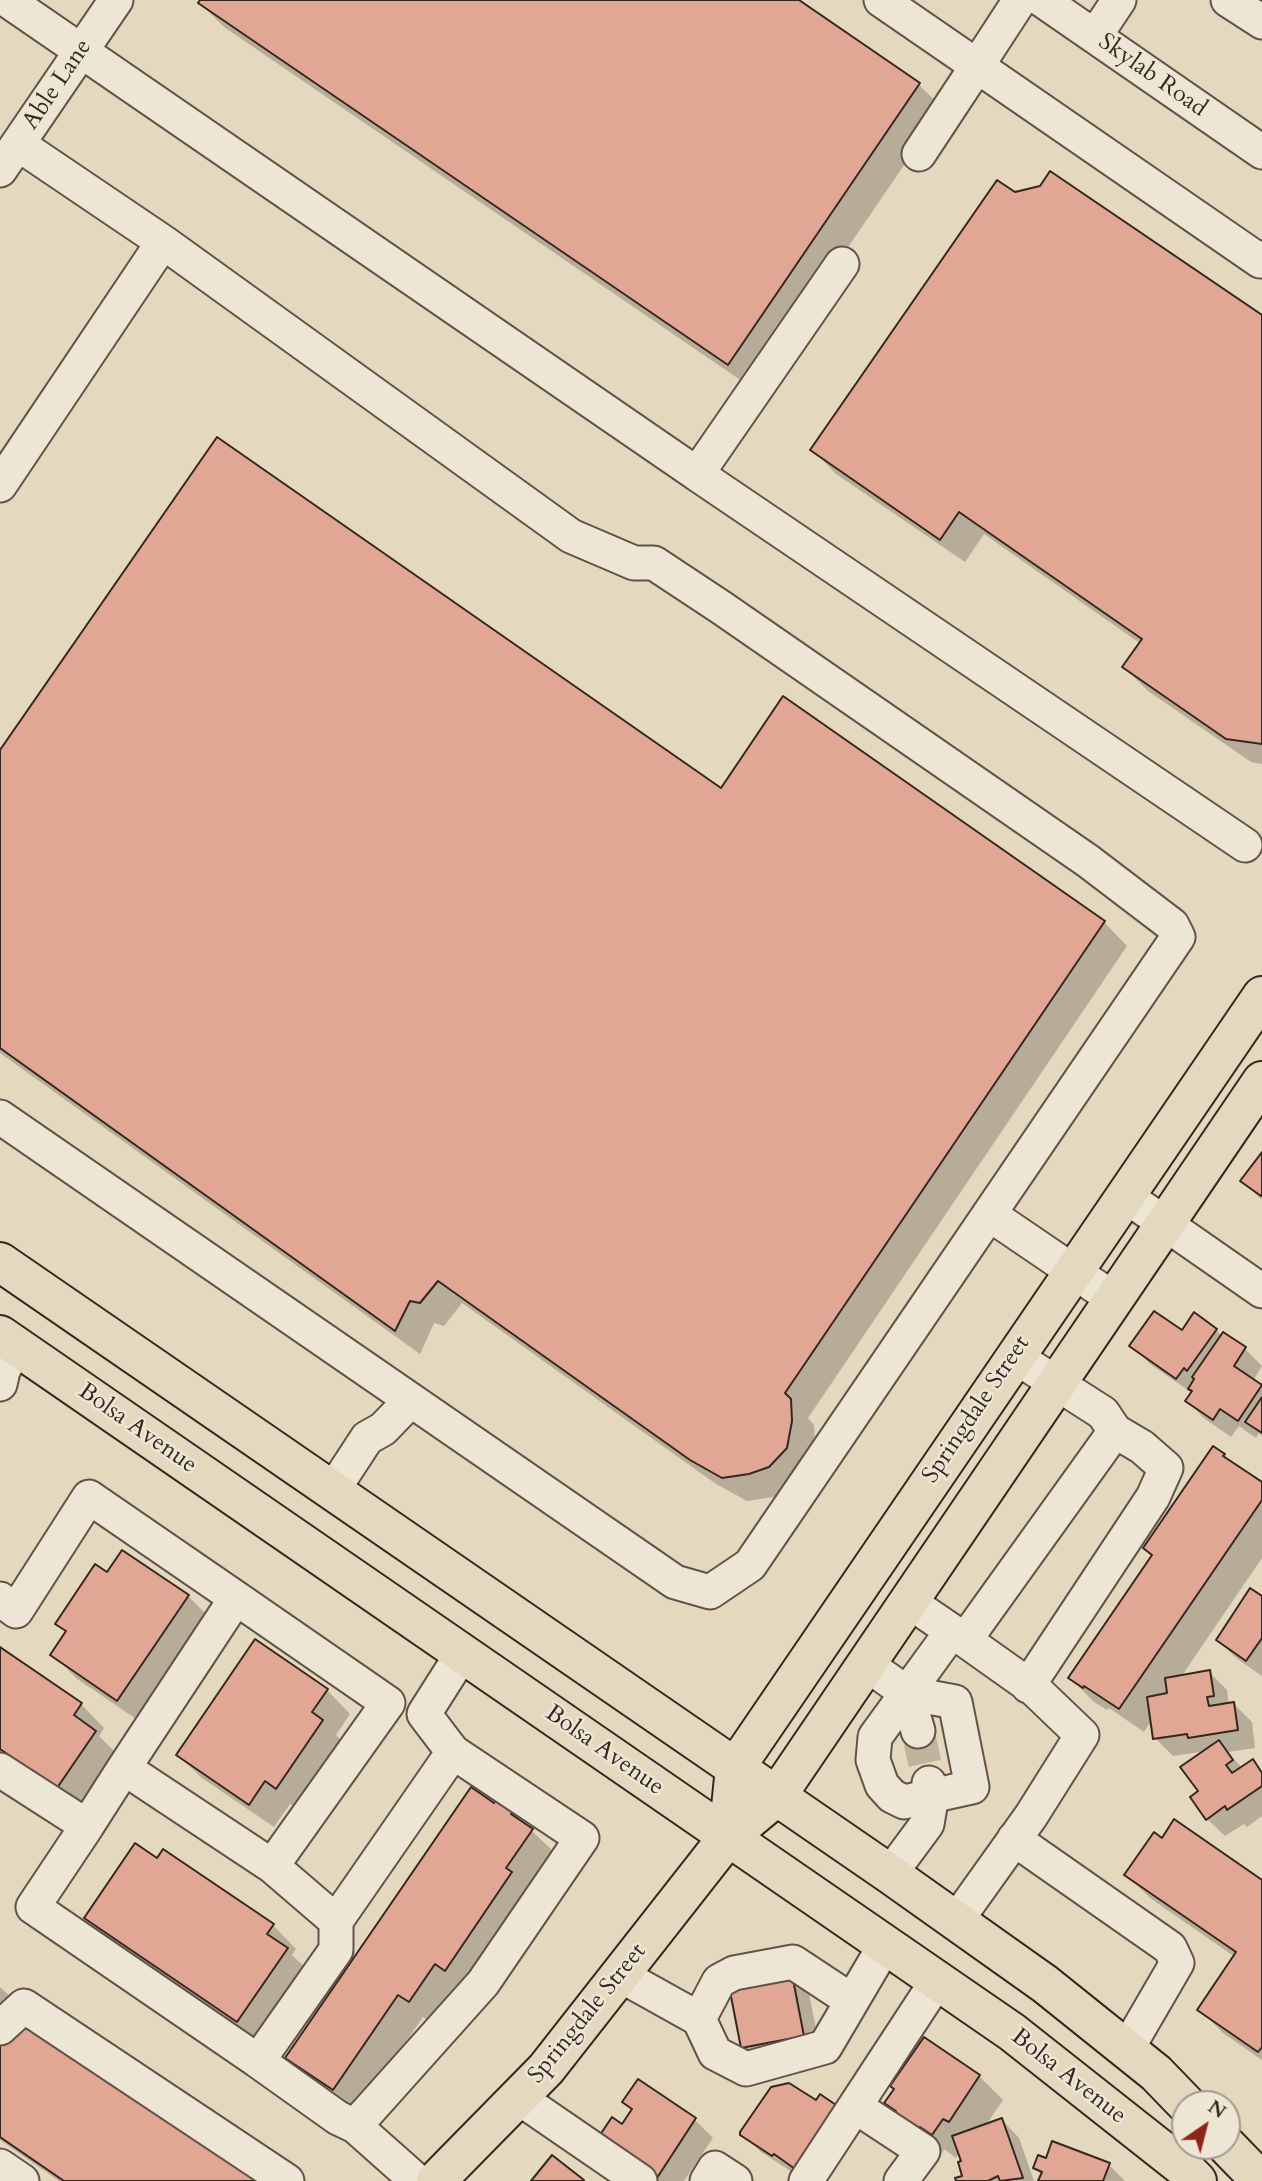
<!DOCTYPE html>
<style>
body{margin:0}
#map{position:relative;width:1262px;height:2181px;overflow:hidden;background:#e4d8bf;font-family:Cardo,serif}
canvas{display:block}
.north{position:absolute;left:1171px;top:2090px;width:70px;height:70px;box-sizing:border-box;background:#ede6d5;border:2px solid #a4998d;border-radius:50%;rotate:35deg;font-size:19px;font-weight:700;line-height:28px;text-align:center;color:#362620}
.north::after{content:'';display:block;margin:auto;width:24px;height:32px;background:#8f2418;clip-path:polygon(50% 0,100% 100%,50% 72%,0 100%)}
</style>
<div id="map">
<canvas width="1262" height="2181"></canvas>
<div class="north">N</div>
</div>
<script>
const c = document.querySelector('canvas').getContext('2d');
c.lineJoin = 'round';
function fill(path, color) {
  c.fillStyle = color;
  c.fill(path, 'evenodd');
}
function poly(rows) {
  const path = new Path2D();
  for (const r of rows) {
    path.moveTo(r[0], r[1]);
    for (let i = 2; i < r.length; i += 2) path.lineTo(r[i], r[i + 1]);
  }
  return path;
}
function strokePath(path, color, width, dash) {
  c.strokeStyle = color;
  c.lineWidth = width;
  c.lineCap = dash ? 'butt' : 'round';
  c.setLineDash(dash || []);
  c.stroke(path);
}
function label(font, color, halo, rows, align = 'center') {
  c.font = font + ' Cardo,serif';
  c.lineWidth = 5;
  c.setLineDash([]);
  c.textBaseline = 'middle';
  c.strokeStyle = halo;
  c.fillStyle = color;
  for (const [text, x, y, turn = 0] of rows) {
    c.save();
    c.translate(x, y);
    c.rotate((+turn || 0) * Math.PI / 180);
    c.textAlign = isNaN(turn) ? turn : align;
    if (halo) c.strokeText(text, 0, 0);
    c.fillText(text, 0, 0);
    c.restore();
  }
}
fill(poly([
 [202,0,796,0,919,85,943,108,752,388,224,27,200,3],
 [1015,194,1262,317,1262,764,1251,762,1148,691,1124,667,1141,644,984,534,965,562,836,474,813,450],
 [0,753,721,790,1104,922,1127,946,808,1418,814,1425,815,1446,793,1490,773,1497,747,1501,716,1484,462,1303,444,1326,434,1323,420,1354,0,1053],
 [1262,1154,1262,1200,1242,1181],
 [1216,1330,1222,1336,1223,1334,1245,1349,1262,1366,1253,1381,1262,1388,1262,1436,1259,1433,1256,1438,1239,1426,1231,1437,1205,1419,1187,1401,1192,1393,1150,1364,1132,1346,1182,1332],
 [1223,1455,1233,1465,1262,1484,1262,1558,1181,1677,1209,1672,1227,1690,1229,1705,1234,1704,1252,1722,1255,1748,1228,1752,1242,1768,1252,1761,1262,1771,1262,1816,1247,1827,1244,1824,1225,1836,1207,1819,1200,1792,1207,1751,1173,1756,1155,1738,1152,1720,1144,1732,1109,1708,1107,1710,1094,1702,1070,1678,1153,1556,1145,1548],
 [123,1552,188,1596,212,1620,142,1723,76,1678,53,1654,67,1633,57,1624,108,1575],
 [1262,1598,1262,1676,1236,1658,1218,1640],
 [0,1649,81,1704,104,1728,99,1736,119,1756,81,1810,0,1755],
 [327,1690,350,1714,336,1735,346,1745,301,1811,290,1804,274,1827,202,1778,178,1755],
 [494,1805,512,1812,556,1854,433,2024,423,2017,357,2113,311,2082,288,2058],
 [157,1860,273,1925,296,1949,292,1955,311,1973,262,2045,110,1942,86,1918],
 [1127,1875,1262,1882,1262,2060,1223,2033,1199,2009,1235,1957,1150,1898],
 [790,1971,808,1989,821,2053,761,2065,743,2047],
 [0,1987,26,2011,11,2032,256,2181,59,2181,0,2140],
 [925,2039,979,2076,1003,2100,986,2125,1002,2120,1019,2138,1034,2181,958,2181,964,2177,960,2152,956,2158,944,2149,942,2153,920,2138,886,2103],
 [638,2081,695,2120,713,2138,684,2181,649,2181,633,2111,624,2102],
 [816,2103,834,2107,806,2181,761,2152,742,2134],
 [1047,2160,1109,2165,1125,2181,1040,2181,1042,2175,1035,2168]
]), '#0003');
const building = poly([
 [200,0,799,0,920,83,728,365,198,3,200,0],
 [1050,171,1262,315,1262,744,1226,739,1122,667,1142,639,959,512,940,540,810,450,997,180,1015,192,1040,186,1050,171],
 [217,437,721,788,783,696,1105,921,785,1393,791,1399,792,1421,787,1448,769,1467,749,1474,722,1478,690,1460,438,1281,420,1303,410,1301,395,1331,0,1048,0,750,217,437],
 [1262,1152,1262,1194,1261,1196,1240,1181,1262,1152],
 [1154,1311,1182,1330,1194,1312,1217,1329,1187,1371,1184,1368,1176,1379,1129,1346,1154,1311],
 [1223,1332,1246,1347,1234,1366,1262,1385,1238,1421,1220,1409,1213,1420,1185,1401,1192,1391,1188,1389,1194,1379,1192,1377,1223,1332],
 [1262,1397,1262,1433,1245,1422,1262,1397],
 [1213,1446,1225,1454,1223,1456,1262,1482,1262,1500,1119,1709,1084,1686,1083,1688,1068,1678,1152,1555,1143,1548,1213,1446],
 [122,1550,189,1595,117,1701,50,1655,66,1631,55,1624,95,1564,107,1572,122,1550],
 [1250,1588,1262,1596,1262,1638,1246,1661,1216,1640,1250,1588],
 [255,1639,328,1689,312,1712,323,1720,276,1789,265,1781,249,1805,176,1755,255,1639],
 [0,1647,82,1703,74,1715,96,1731,57,1788,0,1749,0,1647],
 [1210,1670,1214,1696,1207,1697,1209,1706,1234,1702,1238,1730,1188,1738,1187,1734,1153,1739,1147,1697,1167,1693,1165,1678,1210,1670],
 [1219,1740,1233,1760,1226,1765,1232,1773,1253,1759,1262,1773,1262,1786,1227,1810,1225,1806,1206,1820,1190,1797,1198,1791,1180,1767,1219,1740],
 [471,1787,494,1803,497,1799,514,1810,511,1814,533,1829,506,1868,512,1872,445,1971,435,1964,409,2002,398,1995,333,2090,285,2058,471,1787],
 [1174,1819,1262,1880,1262,2047,1258,2052,1197,2010,1236,1952,1124,1875,1154,1832,1162,1838,1174,1819],
 [135,1843,157,1858,163,1849,274,1924,267,1934,288,1948,237,2022,84,1918,135,1843],
 [791,1969,804,2036,741,2048,728,1981,791,1969],
 [35,2026,259,2181,64,2181,0,2137,0,2044,9,2031,35,2026],
 [924,2037,980,2075,949,2122,943,2119,932,2135,920,2127,918,2130,894,2114,896,2111,884,2103,894,2089,890,2086,924,2037],
 [638,2079,696,2118,655,2181,596,2141,612,2117,622,2124,632,2109,622,2102,638,2079],
 [789,2083,816,2100,820,2094,836,2105,830,2114,832,2115,795,2169,774,2154,772,2156,740,2135,740,2132,771,2087,789,2083],
 [1002,2118,1023,2178,1000,2181,998,2176,988,2181,956,2181,955,2178,962,2176,958,2162,961,2161,952,2136,1002,2118],
 [1052,2141,1110,2163,1103,2181,1038,2181,1042,2172,1033,2168,1038,2155,1046,2158,1052,2141],
 [552,2155,584,2180,583,2181,531,2181,552,2155]
]);
fill(building, '#e2a794');
strokePath(building, '#362620', 2);
strokePath(poly([
 [918,1731,929,1783]
]), '#c1b49f', 33, [33, 17]);
const minor = poly([
 [7,0,697,474,842,264],
 [881,0,977,66,919,154],
 [1020,0,977,66,1260,261,1262,258],
 [1042,0,1262,152],
 [1228,0,1262,22],
 [1095,36,1119,0],
 [0,170,116,0],
 [697,474,1245,845],
 [0,485,163,242,18,144],
 [0,1117,675,1582,710,1592,750,1565,1178,937,1172,925,1088,861,722,608,654,563,634,563,571,536,163,242],
 [1124,1195,1262,1291],
 [989,1214,1114,1299],
 [1014,1356,1103,1413,1115,1431,1142,1447,1166,1468,1153,1497,1028,1686],
 [0,1384,3,1371,16,1346],
 [333,1490,367,1438,383,1429,410,1401],
 [0,1599,16,1611,89,1497,236,1598],
 [908,1601,965,1640],
 [866,1664,907,1693,955,1702,972,1787,904,1802,892,1796,882,1785,873,1760,875,1737,907,1693,952,1631],
 [907,1693,918,1731],
 [453,1752,424,1714,462,1654],
 [0,1770,87,1826,124,1768,236,1598,388,1703,272,1866,124,1768],
 [87,1826,33,1907,258,2061],
 [1014,1839,1170,1948,1177,1963,1127,2049],
 [272,1866,336,1921,453,1752,582,1838,483,1983,355,2126,338,2118,258,2061,336,1950,336,1921],
 [890,1874,927,1824,932,1795,929,1783],
 [956,1921,1031,1816,1082,1735,1034,1689,965,1640,1115,1431],
 [620,1975,699,2019,715,2053,746,2069,825,2047,885,1945],
 [699,2019,719,1981,734,1973,793,1962,852,2001],
 [0,2028,24,2006,287,2181],
 [519,2098,640,2181],
 [856,2107,923,2151,901,2181],
 [355,2126,417,2181],
 [0,2166,22,2181],
 [707,2181,715,2168,735,2181],
 [806,2181,937,1981]
]);
const major = poly([
 [0,1262,890,1874,1045,1984,1156,2073,1186,2104],
 [0,1335,1012,2032,1183,2167,1197,2181],
 [728,1837,735,1768,1262,996],
 [1227,2146,1261,2181],
 [436,2181,546,2069,728,1837,776,1797,1262,1081]
]);
strokePath(minor, '#625248', 37);
strokePath(major, '#362620', 42);
strokePath(minor, '#ede6d5', 33);
strokePath(major, '#e4d8bf', 38);
label('24px', '#362620', '#ede6d5', [
 ["Skylab Road",1152,76,35],
 ["Able Lane",58,85,-56],
 ["Springdale Street",977,1410,-56],
 ["Bolsa Avenue",137,1429,35],
 ["Bolsa Avenue",604,1751,35],
 ["Springdale Street",588,2014,-51],
 ["Bolsa Avenue",1068,2077,38]
]);
</script>
